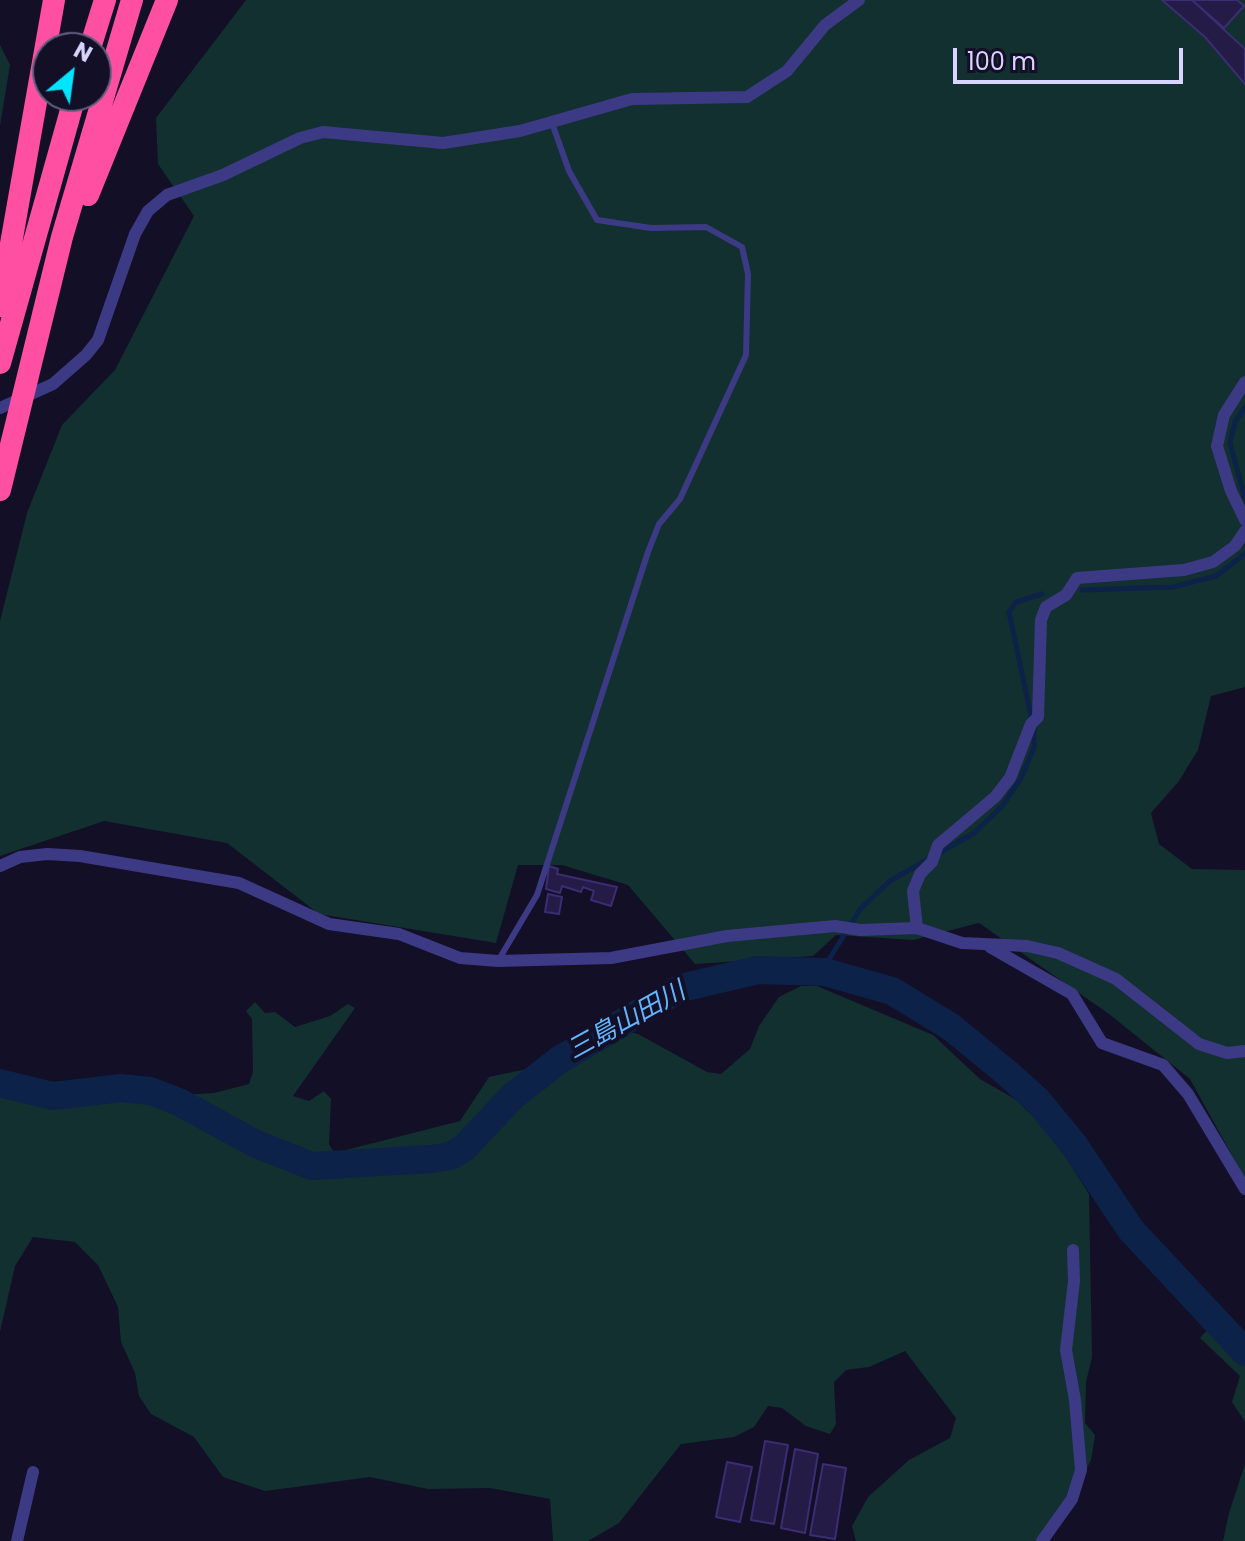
<!DOCTYPE html>
<meta charset="utf-8">
<style>
body{margin:0}
#map{position:relative;width:1245px;height:1541px;overflow:hidden;background:#130f26;font-family:Poppins,sans-serif}
canvas{display:block}
.north{position:absolute;left:32px;top:32px;width:80px;height:80px;box-sizing:border-box;background:#130f26;border:2px solid #625e7d;border-radius:50%;rotate:29deg;font-size:22px;font-weight:700;line-height:32px;text-align:center;color:#d9d4ff}
.north::after{content:'';display:block;margin:auto;width:28px;height:36px;background:#00e5ff;clip-path:polygon(50% 0,100% 100%,50% 72%,0 100%)}
.scale{position:absolute;left:953px;top:48px;width:230px;height:36px;box-sizing:border-box;border:4px solid #d9d4ff;border-top:0;padding-left:10px;font-size:24px;line-height:28px;white-space:nowrap;color:#d9d4ff;-webkit-text-stroke:6px #130f26;paint-order:stroke}
</style>
<div id="map">
<canvas width="1245" height="1541"></canvas>
<div class="north">N</div>
<div class="scale">100 m</div>
</div>
<script>
const c = document.querySelector('canvas').getContext('2d');
c.lineJoin = 'round';
function fill(path, color) {
  c.fillStyle = color;
  c.fill(path, 'evenodd');
}
function poly(rows) {
  const path = new Path2D();
  for (const r of rows) {
    path.moveTo(r[0], r[1]);
    for (let i = 2; i < r.length; i += 2) path.lineTo(r[i], r[i + 1]);
  }
  return path;
}
function strokePath(path, color, width, dash) {
  c.strokeStyle = color;
  c.lineWidth = width;
  c.lineCap = dash ? 'butt' : 'round';
  c.setLineDash(dash || []);
  c.stroke(path);
}
function label(font, color, halo, rows, align = 'center') {
  c.font = font + ' Poppins,"Noto Sans JP",sans-serif';
  c.lineWidth = 8;
  c.setLineDash([]);
  c.textBaseline = 'middle';
  c.strokeStyle = halo;
  c.fillStyle = color;
  for (const [text, x, y, turn = 0] of rows) {
    c.save();
    c.translate(x, y);
    c.rotate((+turn || 0) * Math.PI / 180);
    c.textAlign = isNaN(turn) ? turn : align;
    if (halo) c.strokeText(text, 0, 0);
    c.fillText(text, 0, 0);
    c.restore();
  }
}
fill(poly([
 [246,0,1245,0,1245,687,1211,696,1198,750,1179,781,1151,813,1159,844,1192,869,1245,870,1245,1179,1190,1079,1109,1014,979,923,913,940,836,935,813,956,695,964,628,885,562,865,518,865,496,943,319,914,227,843,104,821,0,856,0,621,27,513,62,425,115,370,194,216,158,164,156,118],
 [0,45,10,65,0,126],
 [801,986,817,986,933,1035,980,1079,1015,1099,1040,1123,1053,1137,1089,1194,1092,1357,1086,1382,1085,1423,1095,1435,1091,1460,1050,1541,856,1541,852,1526,868,1497,909,1460,950,1438,956,1418,905,1351,869,1367,846,1370,834,1382,836,1424,830,1434,806,1426,782,1408,768,1406,754,1427,734,1437,681,1444,619,1523,588,1541,553,1541,550,1499,490,1488,428,1489,370,1477,265,1491,223,1477,194,1437,151,1414,139,1396,135,1373,121,1342,118,1307,98,1265,75,1242,33,1237,15,1266,0,1332,0,1089,110,1099,214,1093,249,1084,253,1072,252,1019,246,1011,255,1002,265,1013,275,1012,295,1027,330,1016,348,1004,355,1008,293,1096,309,1101,324,1091,331,1099,329,1144,334,1153,460,1121,489,1077,574,1059,623,1030,638,1034,707,1072,721,1074,750,1049,759,1026,779,997],
 [1212,1325,1245,1361,1245,1422,1232,1402,1240,1376,1200,1338],
 [1245,1464,1245,1541,1223,1541,1229,1513]
]), '#12302f');
strokePath(poly([
 [1245,407,1235,422,1230,443,1245,498],
 [1082,590,1173,587,1216,576,1245,554],
 [821,972,861,908,890,881,974,833,1003,805,1021,778,1034,748,1034,730,1009,612,1016,602,1042,594]
]), '#0c2248', 5);
strokePath(poly([
 [0,1083,53,1096,121,1088,150,1091,179,1102,256,1144,312,1166,431,1159,450,1156,464,1148,513,1096,559,1060,681,988,758,970,825,972,892,991,951,1027,1007,1073,1037,1100,1074,1145,1131,1230,1245,1352]
]), '#0c2248', 28);
const building = poly([
 [1162,0,1192,0,1245,49,1245,84,1205,37,1162,0],
 [1192,0,1237,0,1244,6,1224,28,1192,0],
 [549,866,558,869,557,874,617,887,611,906,591,900,594,891,583,887,581,892,562,886,560,893,546,889,549,866],
 [548,894,562,897,559,914,545,912,548,894],
 [765,1441,788,1445,774,1524,751,1520,765,1441],
 [795,1449,818,1454,805,1533,781,1528,795,1449],
 [727,1462,752,1467,740,1522,716,1517,727,1462],
 [823,1464,846,1468,835,1539,810,1535,823,1464]
]);
fill(building, '#241b47');
strokePath(building, '#3b2d73', 2);
strokePath(poly([
 [498,961,537,895,648,552,659,524,680,499,746,355,748,274,742,247,706,227,651,228,597,220,569,171,552,123]
]), '#3d3a85', 6);
strokePath(poly([
 [1245,382,1224,415,1217,446,1231,491,1245,520],
 [0,408,53,384,86,355,98,340,135,234,148,211,167,195,223,175,300,138,323,132,443,143,520,131,632,99,747,97,787,71,825,25,859,0],
 [0,866,20,857,47,854,80,856,239,883,329,924,399,934,460,958,498,961,611,958,727,936,835,926,860,930,917,928,962,943,1027,946,1058,953,1116,979,1199,1044,1227,1053,1245,1051],
 [917,928,913,891,920,874,932,862,938,845,995,797,1010,778,1031,724,1038,717,1041,620,1046,607,1066,595,1077,578,1184,570,1213,562,1235,546,1245,531],
 [990,947,1072,994,1102,1043,1163,1065,1188,1094,1245,1189],
 [17,1541,33,1472],
 [1042,1541,1072,1499,1081,1470,1075,1400,1066,1350,1074,1281,1073,1250]
]), '#3d3a85', 12);
strokePath(poly([
 [90,48,105,0],
 [88,195,167,0],
 [0,306,54,0],
 [0,363,75,96],
 [0,490,62,237,132,0]
]), '#ff4fa3', 22);
label('italic 26px', '#62b6ff', '#130f26', [
 ["三島山田川",627,1022,-29]
]);
</script>
